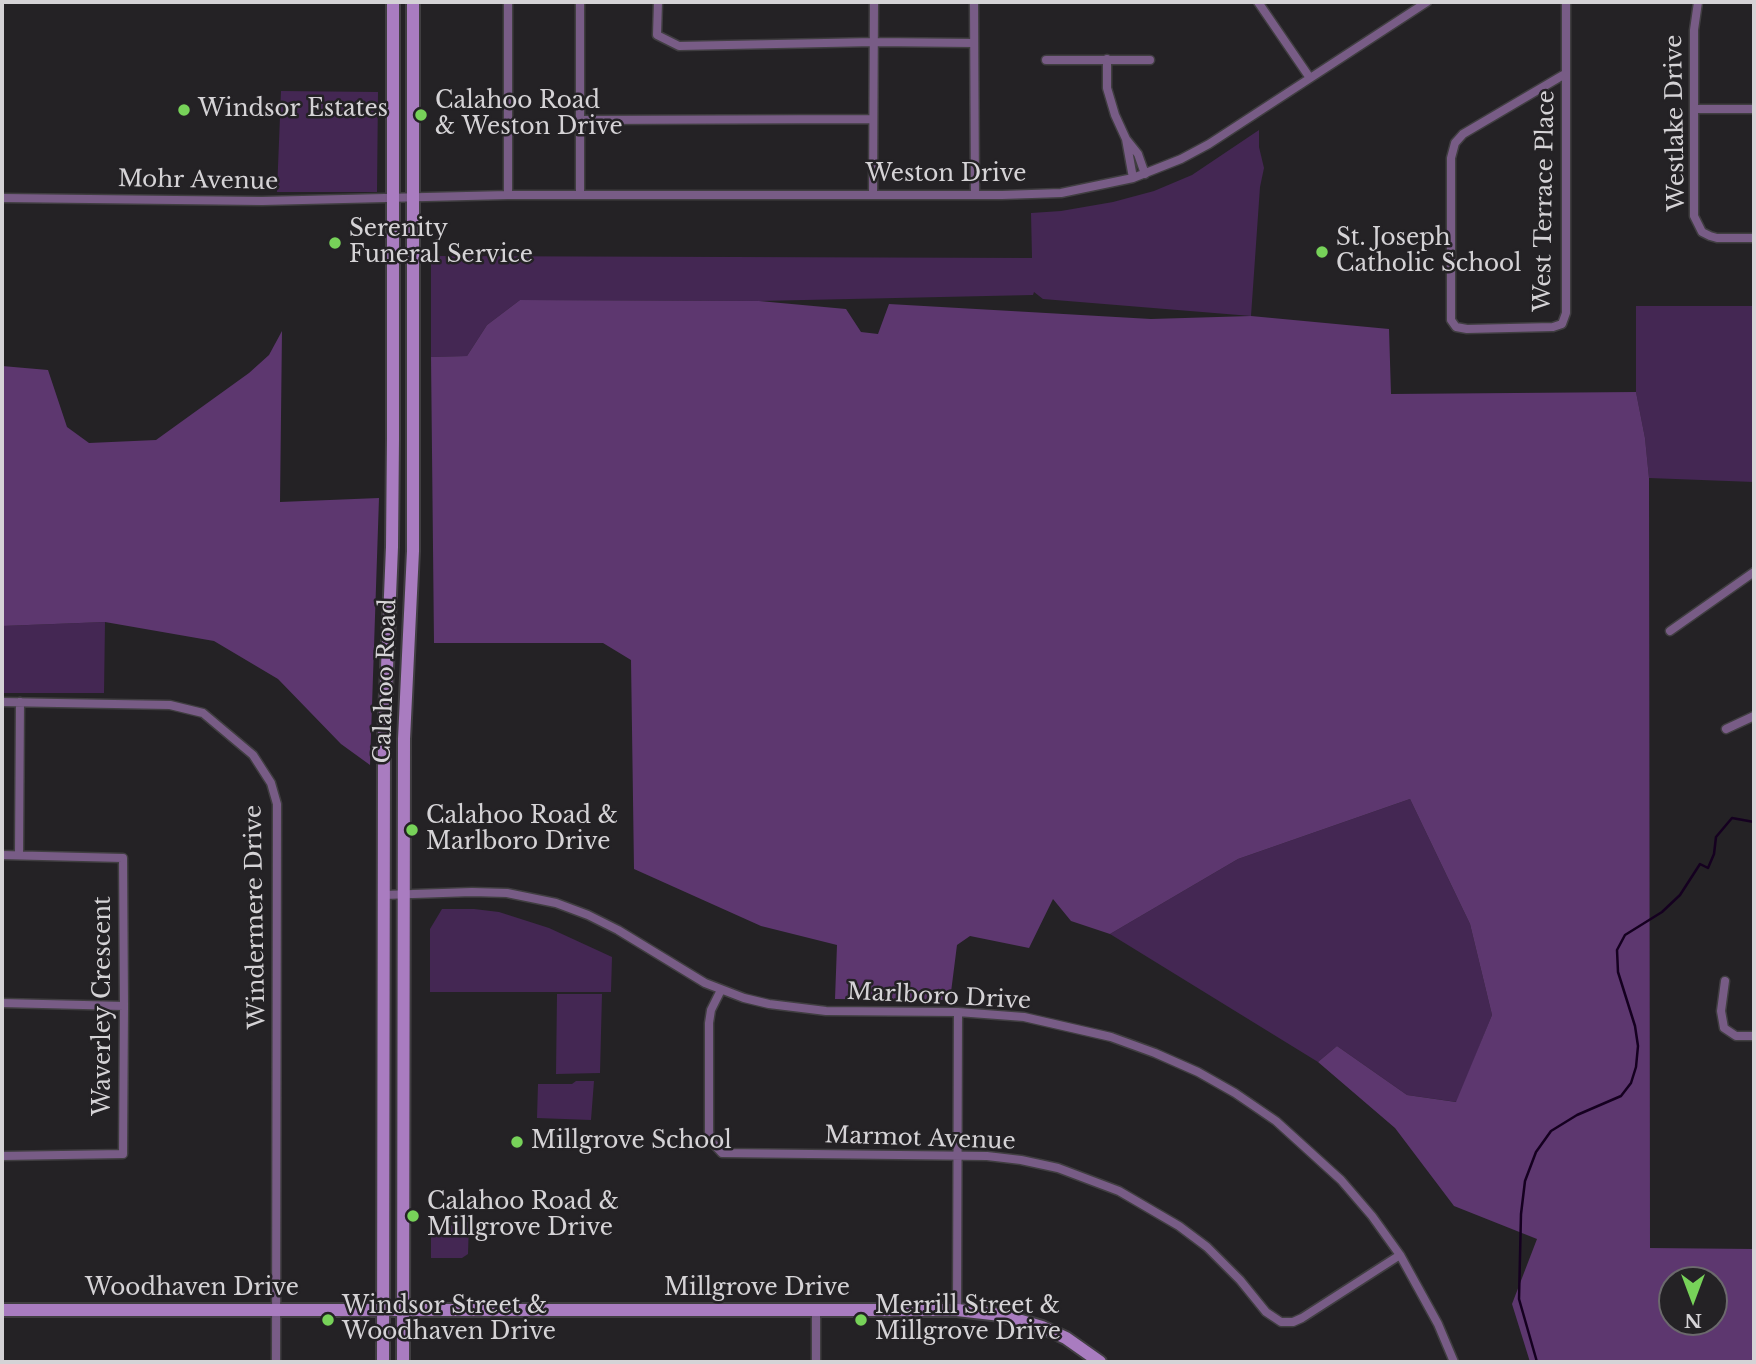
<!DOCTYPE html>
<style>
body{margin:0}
#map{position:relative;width:1756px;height:1364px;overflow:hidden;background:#242225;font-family:"Libre Baskerville",serif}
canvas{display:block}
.frame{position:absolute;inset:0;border:4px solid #d5d3d6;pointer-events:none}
.north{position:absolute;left:1658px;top:1266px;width:70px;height:70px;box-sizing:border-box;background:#242225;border:2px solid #6b696c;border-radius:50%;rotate:180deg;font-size:19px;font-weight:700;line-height:28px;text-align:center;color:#d5d3d6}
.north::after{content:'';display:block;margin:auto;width:24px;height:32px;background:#77d259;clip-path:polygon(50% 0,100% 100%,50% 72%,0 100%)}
</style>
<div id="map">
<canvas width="1756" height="1364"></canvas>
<div class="frame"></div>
<div class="north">N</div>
</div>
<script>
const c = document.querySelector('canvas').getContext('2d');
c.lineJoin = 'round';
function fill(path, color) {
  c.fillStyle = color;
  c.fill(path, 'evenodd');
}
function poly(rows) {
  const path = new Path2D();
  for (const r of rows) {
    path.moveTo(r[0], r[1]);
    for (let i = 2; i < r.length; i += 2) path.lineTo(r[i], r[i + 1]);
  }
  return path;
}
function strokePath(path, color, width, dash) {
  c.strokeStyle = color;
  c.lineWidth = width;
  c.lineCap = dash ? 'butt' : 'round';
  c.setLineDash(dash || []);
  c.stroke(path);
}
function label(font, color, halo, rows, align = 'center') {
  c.font = font + ' "Libre Baskerville",serif';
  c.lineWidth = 5;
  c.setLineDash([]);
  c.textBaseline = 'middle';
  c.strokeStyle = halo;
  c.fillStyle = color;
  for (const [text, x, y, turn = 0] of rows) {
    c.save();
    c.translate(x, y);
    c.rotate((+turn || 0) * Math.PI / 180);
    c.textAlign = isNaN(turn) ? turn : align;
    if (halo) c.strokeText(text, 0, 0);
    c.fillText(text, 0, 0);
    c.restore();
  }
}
fill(poly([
 [281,91,378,92,377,192,277,192],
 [1259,130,1259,147,1264,168,1260,187,1251,316,1043,299,1034,292,1033,295,759,301,520,300,487,325,467,356,431,357,431,256,1032,258,1031,213,1061,211,1113,202,1154,191,1192,175],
 [1636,306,1754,306,1754,482,1649,478,1645,438,1636,392],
 [105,622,104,693,2,693,2,626],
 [1410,799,1470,924,1492,1015,1457,1102,1407,1095,1337,1046,1318,1062,1110,934,1238,859],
 [442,909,474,909,499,912,549,928,612,957,611,992,430,992,430,929],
 [557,994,602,994,600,1073,556,1074],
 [576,1081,594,1081,591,1120,537,1118,538,1084,572,1084],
 [446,1222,469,1222,468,1254,462,1258,431,1258,431,1225,446,1225]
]), '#442753');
fill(poly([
 [520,300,759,301,846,309,861,332,878,334,889,304,1151,319,1251,316,1389,329,1391,394,1636,392,1645,438,1649,478,1650,1248,1754,1249,1754,1362,1530,1362,1512,1304,1537,1239,1454,1206,1395,1128,1318,1062,1337,1046,1407,1095,1456,1102,1492,1015,1470,924,1410,799,1238,859,1110,934,1071,921,1053,899,1029,948,970,936,957,945,950,1000,835,999,837,945,761,926,634,869,631,660,603,643,434,643,431,357,467,356,487,325],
 [1672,1280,1714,1280,1714,1322,1672,1322],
 [282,331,280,502,379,498,370,765,341,744,278,679,214,641,105,622,2,626,2,366,48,370,67,427,89,443,156,440,249,373,269,355]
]), '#5d376f');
strokePath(poly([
 [1537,1362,1519,1299,1521,1214,1525,1181,1536,1152,1551,1131,1577,1115,1621,1096,1631,1083,1636,1067,1638,1046,1635,1026,1618,972,1617,950,1625,935,1662,912,1680,895,1700,864,1708,868,1714,854,1716,837,1732,818,1754,822]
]), '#150020', 2.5);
const street = poly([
 [508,2,508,195],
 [580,2,580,194],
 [658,2,657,35,679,46,874,42,974,43],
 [974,2,975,195],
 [1258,2,1310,78],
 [1698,2,1694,30,1694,216,1702,232,1710,236,1717,238,1754,238],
 [1107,59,1107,88,1115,115,1126,139,1138,154,1145,174],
 [1046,60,1150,60],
 [1565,74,1463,134,1455,143,1451,158,1451,320,1456,327,1467,329,1553,327,1562,324,1566,313,1566,2],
 [1694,109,1754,109],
 [580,120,873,119],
 [1126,139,1133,178],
 [873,194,874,2],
 [2,198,262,201,508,195,1002,195,1061,193,1133,178,1181,159,1209,144,1427,2],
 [1670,631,1754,572],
 [2,702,170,705,203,713,253,755,271,783,277,804,276,1362],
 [1726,729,1754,716],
 [19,854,20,702],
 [2,855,123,858,124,1006,123,1154,2,1156],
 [384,895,472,892,507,893,556,903,588,915,618,930,705,983,744,998,769,1004,826,1011,958,1012,1024,1017,1111,1037,1155,1053,1198,1072,1235,1093,1276,1121,1341,1180,1372,1216,1400,1255,1438,1324,1454,1362],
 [1725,981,1721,1011,1724,1028,1736,1036,1754,1036],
 [721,990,711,1010,709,1023,709,1131,710,1140,722,1153,987,1156,1021,1160,1058,1168,1119,1191,1179,1226,1207,1247,1240,1280,1266,1312,1281,1322,1293,1322,1302,1318,1400,1255],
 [2,1003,124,1006],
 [957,1310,958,1012],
 [816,1362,816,1311]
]);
const secondary = poly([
 [2,1310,957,1310,1001,1315,1042,1327,1066,1338,1100,1362],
 [383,1362,384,740,392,547,393,438,393,2],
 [403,1362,404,739,413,551,413,2]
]);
strokePath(street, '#403e41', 11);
strokePath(secondary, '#403e41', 16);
strokePath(street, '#785c86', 8);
strokePath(secondary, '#a97cc0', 12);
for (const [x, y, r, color] of [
 [184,110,7,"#77d259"],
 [421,115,7,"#77d259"],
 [335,243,7,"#77d259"],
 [1322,252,7,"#77d259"],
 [412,830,7,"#77d259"],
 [517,1142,7,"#77d259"],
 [413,1216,7,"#77d259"],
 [328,1320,7,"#77d259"],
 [861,1320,7,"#77d259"]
]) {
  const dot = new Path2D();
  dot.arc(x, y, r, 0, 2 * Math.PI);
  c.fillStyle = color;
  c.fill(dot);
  strokePath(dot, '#242225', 2.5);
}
label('23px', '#d5d3d6', '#242225', [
 ["Calahoo Road",435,102],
 ["& Weston Drive",435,128],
 ["Windsor Estates",198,110],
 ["Serenity",349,230],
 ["Funeral Service",349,256],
 ["St. Joseph",1336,239],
 ["Catholic School",1336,265],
 ["Calahoo Road &",426,817],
 ["Marlboro Drive",426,843],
 ["Millgrove School",531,1142],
 ["Calahoo Road &",427,1203],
 ["Millgrove Drive",427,1229],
 ["Windsor Street &",342,1307],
 ["Woodhaven Drive",342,1333],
 ["Merrill Street &",875,1307],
 ["Millgrove Drive",875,1333]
], 'left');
label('23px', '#d5d3d6', '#242225', [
 ["Westlake Drive",1676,123,-91],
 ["Weston Drive",946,175],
 ["Mohr Avenue",198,181,1],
 ["West Terrace Place",1545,201,-89],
 ["Calahoo Road",386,681,-88],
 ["Windermere Drive",256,917,-91],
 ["Marlboro Drive",939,997,3],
 ["Waverley Crescent",104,1006,-90],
 ["Marmot Avenue",920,1139,2],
 ["Woodhaven Drive",192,1289],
 ["Millgrove Drive",757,1289]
]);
</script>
